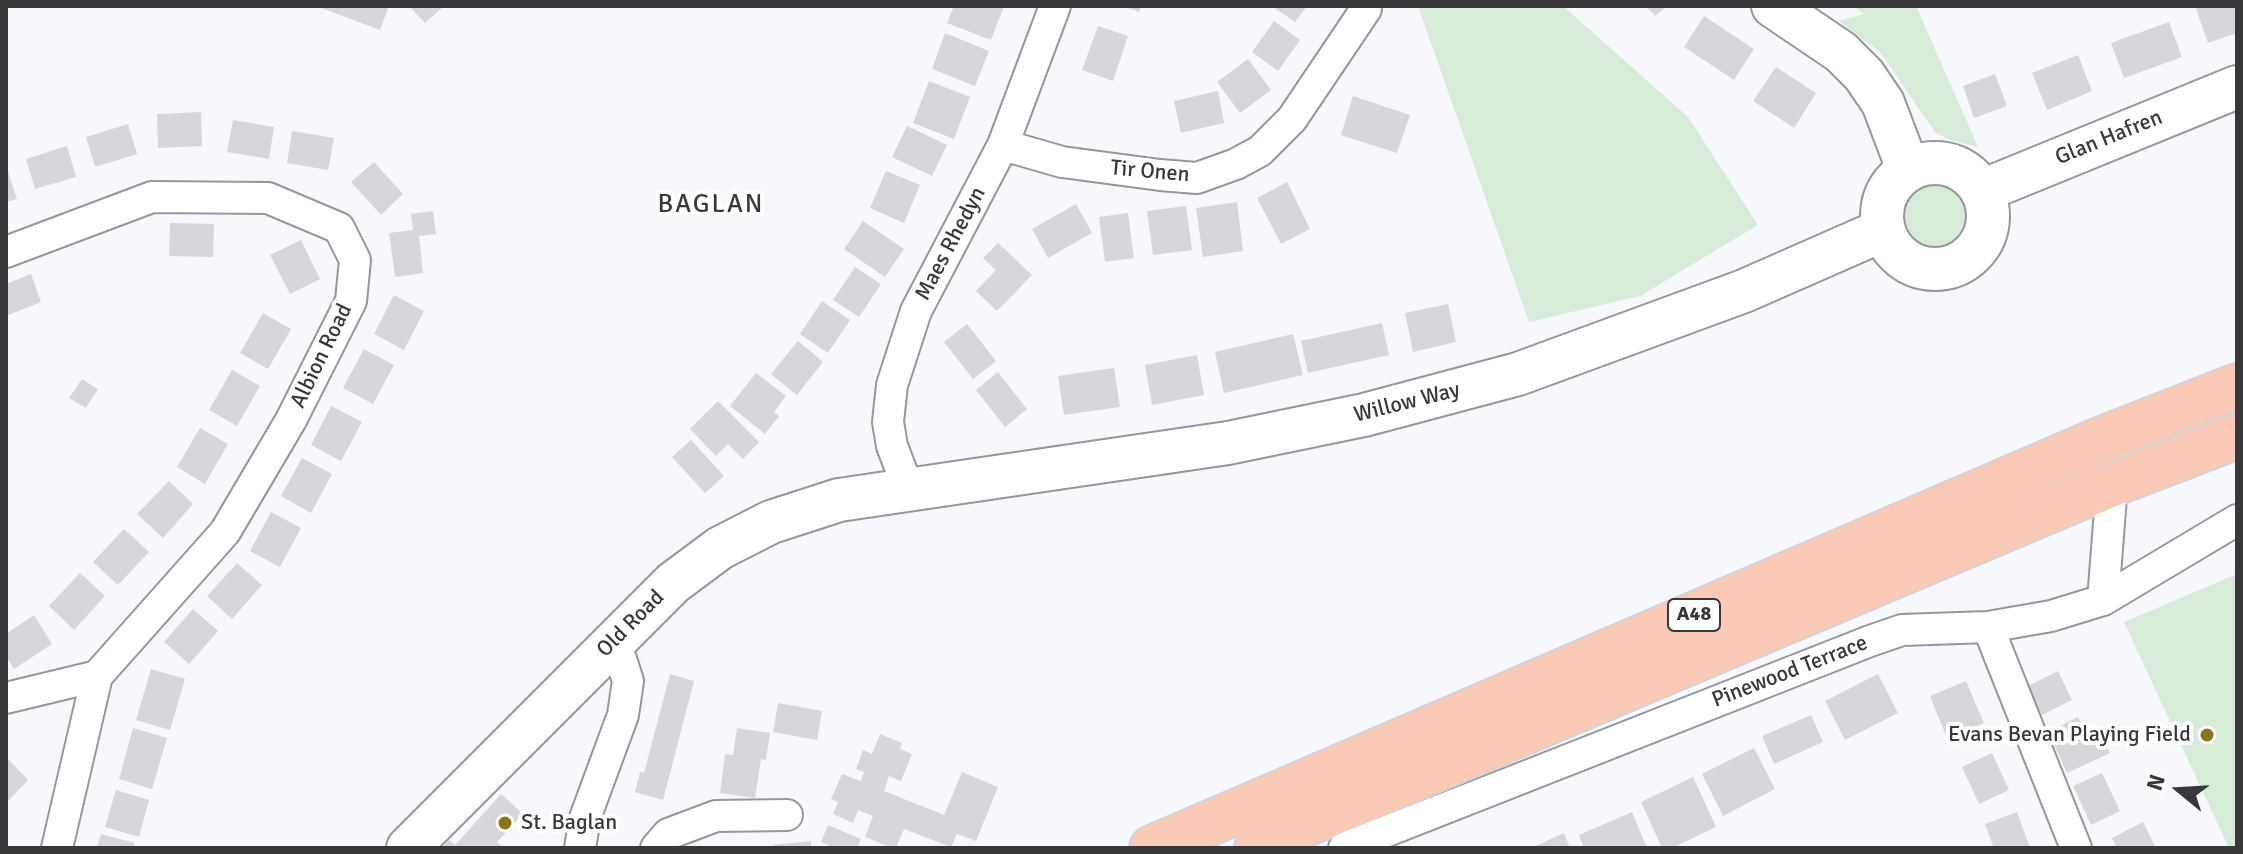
<!DOCTYPE html>
<style>
body{margin:0}
#map{position:relative;width:2243px;height:854px;overflow:hidden;background:#f6f8fc;font-family:Signika,sans-serif}
canvas{display:block}
.frame{position:absolute;inset:0;border:8px solid #38383a;pointer-events:none}
.north{position:absolute;left:2139px;top:750px;width:80px;height:80px;-webkit-text-stroke:6px #fff;paint-order:stroke;rotate:288deg;font-size:22px;font-weight:700;line-height:32px;text-align:center;color:#38383a}
.north::after{content:'';display:block;margin:auto;width:28px;height:36px;background:#38383a;clip-path:polygon(50% 0,100% 100%,50% 72%,0 100%)}
</style>
<div id="map">
<canvas width="2243" height="854"></canvas>
<div class="frame"></div>
<div class="north">N</div>
</div>
<script>
const c = document.querySelector('canvas').getContext('2d');
c.lineJoin = 'round';
function fill(path, color) {
  c.fillStyle = color;
  c.fill(path, 'evenodd');
}
function poly(rows) {
  const path = new Path2D();
  for (const r of rows) {
    if (r.length === 3) {
      path.moveTo(r[0] + r[2], r[1]);
      path.arc(r[0], r[1], r[2], 0, 2 * Math.PI);
      continue;
    }
    path.moveTo(r[0], r[1]);
    for (let i = 2; i < r.length; i += 2) path.lineTo(r[i], r[i + 1]);
  }
  return path;
}
function strokePath(path, color, width, dash) {
  c.strokeStyle = color;
  c.lineWidth = width;
  c.lineCap = dash ? 'butt' : 'round';
  c.setLineDash(dash || []);
  c.stroke(path);
}
function label(font, color, halo, rows, align = 'center') {
  c.font = font + ' Signika,sans-serif';
  c.lineWidth = 8;
  c.setLineDash([]);
  c.textBaseline = 'middle';
  c.strokeStyle = halo;
  c.fillStyle = color;
  for (const [text, x, y, turn = 0] of rows) {
    c.save();
    c.translate(x, y);
    c.rotate((+turn || 0) * Math.PI / 180);
    c.textAlign = isNaN(turn) ? turn : align;
    if (halo) c.strokeText(text, 0, 0);
    c.fillText(text, 0, 0);
    c.restore();
  }
}
fill(poly([
 [1418,6,1563,6,1688,117,1758,225,1640,296,1529,322],
 [1853,6,1916,6,1978,147,1950,140,1935,132,1880,52,1839,21,1864,14],
 [1936,215,36],
 [2237,574,2237,848,2229,848,2124,622]
]), '#d8ead8');
fill(poly([
 [316,6,389,6,380,30],
 [409,6,444,6,425,23],
 [954,6,1004,6,991,40,947,23],
 [1122,6,1142,6,1139,12],
 [1272,6,1307,6,1295,22],
 [1646,6,1667,6,1655,16],
 [2195,6,2237,6,2237,33,2208,43],
 [1704,16,1754,49,1734,80,1684,47],
 [1274,21,1300,40,1278,71,1252,52],
 [2169,22,2182,57,2124,78,2111,43],
 [1098,26,1128,36,1113,81,1082,70],
 [945,33,989,51,975,86,932,69],
 [2078,55,2092,91,2047,110,2032,73],
 [1248,59,1271,90,1240,113,1217,82],
 [1776,67,1816,93,1794,128,1753,101],
 [1995,74,2007,106,1974,118,1963,86],
 [929,81,970,97,954,139,913,123],
 [1218,91,1224,123,1181,133,1174,101],
 [1353,96,1410,115,1397,153,1341,135],
 [201,112,202,146,158,148,157,114],
 [233,120,274,127,269,159,227,152],
 [128,124,137,154,95,167,86,137],
 [907,126,947,145,932,176,892,157],
 [292,131,334,138,328,170,287,163],
 [67,146,76,177,35,189,26,159],
 [374,162,403,194,381,215,351,182],
 [6,165,17,199,6,202],
 [886,171,920,185,904,223,870,208],
 [1287,182,1310,229,1281,244,1257,198],
 [1237,202,1243,251,1203,257,1196,208],
 [1076,204,1092,233,1048,258,1032,229],
 [1186,206,1192,250,1153,255,1147,211],
 [433,211,436,234,419,236,423,273,395,277,389,233,413,230,411,214],
 [1128,213,1134,258,1105,262,1099,217],
 [863,221,904,249,885,277,844,249],
 [170,223,214,224,213,257,169,256],
 [301,240,320,279,290,294,270,255],
 [998,243,1032,275,997,311,976,291,996,270,983,258],
 [855,267,881,284,859,317,833,300],
 [31,274,41,302,6,316,6,284],
 [394,295,424,311,404,350,374,334],
 [822,301,850,320,828,353,800,334],
 [1448,304,1456,342,1413,352,1405,313],
 [263,313,291,329,268,369,240,353],
 [1382,323,1389,355,1308,373,1301,341],
 [967,324,996,361,973,379,944,342],
 [1293,334,1303,375,1224,393,1215,352],
 [798,341,823,362,797,395,771,374],
 [364,349,394,365,373,404,343,388],
 [1197,355,1204,395,1152,405,1145,365],
 [1114,368,1120,407,1064,415,1058,376],
 [232,370,260,386,237,426,209,410],
 [998,372,1027,409,1005,427,976,390],
 [756,373,786,396,774,412,779,416,765,434,730,406],
 [82,379,98,389,86,408,69,398],
 [718,401,759,442,743,459,728,444,716,456,690,429],
 [331,406,362,422,341,461,311,445],
 [200,428,228,444,205,484,177,467],
 [691,440,724,476,705,493,672,457],
 [302,458,332,474,311,513,281,496],
 [169,481,193,504,163,538,137,514],
 [271,512,301,528,280,567,250,551],
 [124,529,149,552,118,585,93,562],
 [237,563,262,585,232,619,207,596],
 [80,573,105,596,74,630,49,606],
 [193,609,218,631,189,664,164,642],
 [34,615,52,644,14,669,6,656,6,634],
 [151,669,185,679,170,730,136,720],
 [2058,671,2072,700,2042,715,2028,686],
 [670,674,694,681,663,800,635,792,640,772,644,773],
 [1878,674,1898,713,1845,740,1825,701],
 [1966,681,1984,723,1947,738,1930,696],
 [778,703,822,711,817,740,773,732],
 [1811,715,1823,742,1774,764,1762,736],
 [2078,717,2086,733,2098,727,2110,753,2067,773,2048,732],
 [133,728,167,738,152,789,119,779],
 [737,728,770,733,766,760,761,759,755,798,720,793,725,754,733,755],
 [880,734,902,743,900,749,912,754,901,781,889,776,884,791,944,815,962,772,998,787,976,841,957,834,951,847,904,829,896,848,893,848,865,837,873,816,858,810,853,823,833,814,838,802,831,799,842,774,861,781,864,772,856,769,863,750,872,754],
 [1754,748,1775,789,1723,816,1702,774],
 [1992,753,2009,790,1979,804,1962,767],
 [6,757,28,780,6,803],
 [2102,773,2120,811,2091,825,2073,786],
 [1693,777,1716,827,1672,848,1662,848,1641,802],
 [116,790,149,800,139,837,105,827],
 [501,794,523,814,497,842,504,848,442,848,449,840,455,845],
 [1632,812,1647,848,1584,848,1579,835],
 [2017,812,2030,848,1994,848,1985,824],
 [2143,822,2156,848,2117,848,2112,838],
 [828,825,861,839,857,848,835,848,821,842],
 [1564,833,1570,848,1531,848],
 [101,834,135,843,133,848,97,848],
 [811,841,811,848,773,848,773,845]
]), '#d5d7db');
const street = poly([
 [1003,145,1062,162,1160,175,1197,178,1236,164,1260,151,1292,119,1366,9],
 [6,252,152,197,268,198,339,228,355,260,351,301,291,420,225,532,97,676,6,698],
 [908,488,892,446,888,422,892,385,916,311,1003,145,1055,6],
 [2103,600,2112,484],
 [1988,627,2076,848],
 [57,848,97,676],
 [580,848,585,818,623,715,628,681,621,659,610,644],
 [656,848,668,834,716,816,787,815],
 [1344,848,1870,641,1902,630,1988,627,2051,616,2103,600,2237,520]
]);
const secondary = poly([
 [1773,6,1841,52,1864,75,1883,103,1908,169],
 [1935,216,53],
 [1982,191,2237,87],
 [408,848,673,583,720,548,771,522,839,500,1228,443,1364,415,1518,374,1744,291,1883,230]
]);
const primary = poly([
 [1152,848,2102,439,2237,386],
 [1257,848,1306,824,2112,484,2237,436]
]);
strokePath(street, '#95979a', 34);
strokePath(secondary, '#95979a', 46);
strokePath(primary, '#d3d3d4', 48);
strokePath(street, '#fff', 30);
strokePath(secondary, '#fff', 42);
strokePath(primary, '#fbc9b8', 44);
for (const [x, y, r, color] of [
 [2207,735,8,"#8b7417"],
 [505,823,8,"#8b7417"]
]) {
  const dot = new Path2D();
  dot.arc(x, y, r, 0, 2 * Math.PI);
  c.fillStyle = color;
  c.fill(dot);
  strokePath(dot, '#fff', 3);
}
for (const [x, y, w] of [
 [1694,615,52]
]) {
  const box = new Path2D();
  box.roundRect(x - w / 2, y - 16, w, 32, 6);
  c.fillStyle = '#fff';
  c.fill(box);
  strokePath(box, '#38383a', 2);
}
label('bold 20px', '#38383a', null, [
 ["A48",1694,615]
]);
label('22px', '#38383a', '#fff', [
 ["Glan Hafren",2109,138,-22],
 ["Tir Onen",1150,172,5],
 ["Maes Rhedyn",951,244,-62],
 ["Albion Road",322,356,-64],
 ["Willow Way",1407,403,-14],
 ["Old Road",631,624,-45],
 ["Pinewood Terrace",1790,672,-21]
]);
label('22px', '#38383a', '#fff', [
 ["Evans Bevan Playing Field",2191,735],
 ["St. Baglan",521,823,"left"]
], 'right');
c.letterSpacing = '2px';
label('26px', '#38383a', '#fff', [
 ["BAGLAN",711,205]
]);
c.letterSpacing = '0px';
</script>
